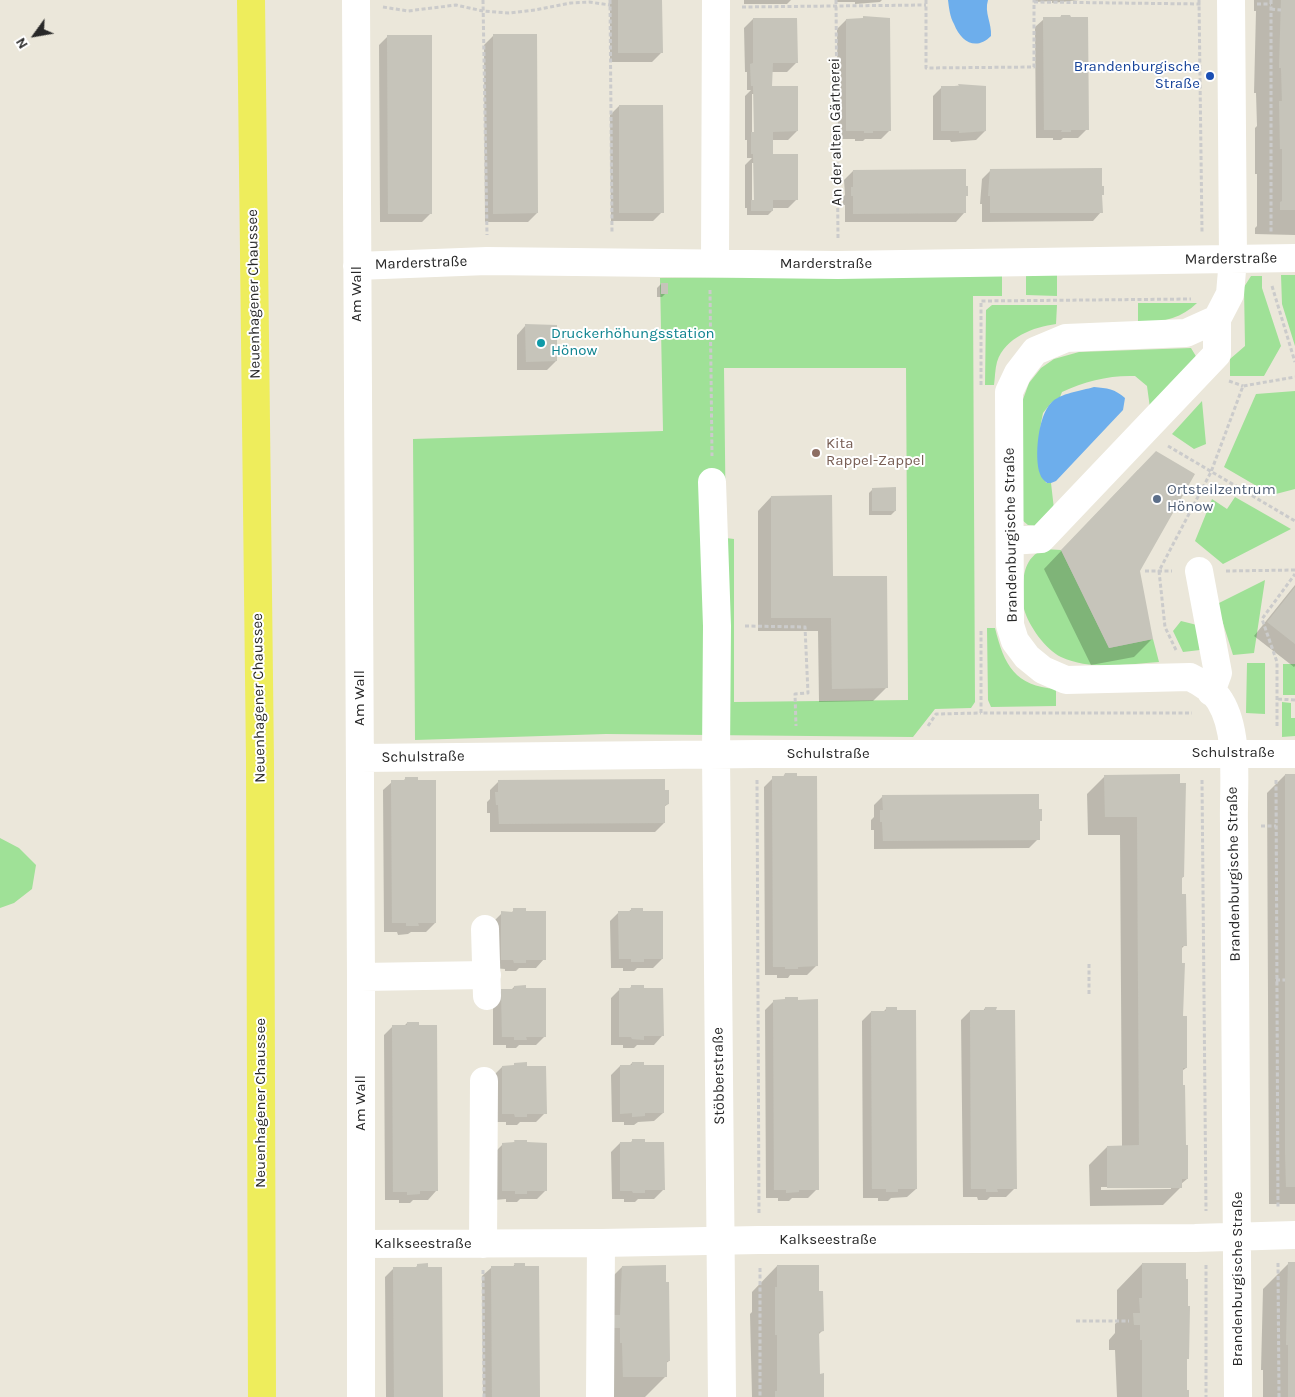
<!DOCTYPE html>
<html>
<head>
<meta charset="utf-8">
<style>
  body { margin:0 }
  #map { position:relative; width:1295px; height:1397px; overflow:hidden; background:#ebe7da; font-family:Karla,sans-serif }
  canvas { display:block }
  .north { position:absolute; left:10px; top:10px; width:50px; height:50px; -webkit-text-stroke:4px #fff; paint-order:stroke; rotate:238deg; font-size:14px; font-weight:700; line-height:20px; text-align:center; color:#282828 }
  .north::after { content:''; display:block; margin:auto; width:18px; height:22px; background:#282828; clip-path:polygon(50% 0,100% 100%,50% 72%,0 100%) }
</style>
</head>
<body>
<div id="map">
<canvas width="1295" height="1397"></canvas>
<div class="north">N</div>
</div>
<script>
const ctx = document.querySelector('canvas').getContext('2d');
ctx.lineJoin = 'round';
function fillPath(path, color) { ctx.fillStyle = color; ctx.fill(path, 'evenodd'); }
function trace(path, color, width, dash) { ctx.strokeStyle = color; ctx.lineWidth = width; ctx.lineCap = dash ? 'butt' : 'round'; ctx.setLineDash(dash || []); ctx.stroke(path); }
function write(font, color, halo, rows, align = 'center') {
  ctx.font = font + ' Karla,sans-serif'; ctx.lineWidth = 4; ctx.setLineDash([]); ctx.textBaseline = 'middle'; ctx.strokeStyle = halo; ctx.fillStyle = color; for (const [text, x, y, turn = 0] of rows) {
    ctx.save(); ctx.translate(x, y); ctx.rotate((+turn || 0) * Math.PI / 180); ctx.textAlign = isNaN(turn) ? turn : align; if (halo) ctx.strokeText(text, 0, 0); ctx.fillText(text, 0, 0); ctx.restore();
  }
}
fillPath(new Path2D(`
  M1002,274v22h-29l2,406 -4,6 -36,1 -22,28 -307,-3 -191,6 -2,-301 250,-8 -3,-153zM724,368h182l2,332 -174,2v-163l-8,-1z
  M1026,274h31v22l-31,-1z
  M1281,275h14v71l-13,-42z
  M1251,276h11v12l19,58 -17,30h-34v-17l15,-13 -1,-59z
  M1138,303h59c-16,16 -37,20 -59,19z
  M992,305h65l-1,19c-22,3 -51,13 -59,38 -2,7 -2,16 -3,23h-9l1,-75z
  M1191,348l6,10 -47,50 -3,-22 -12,-10c-25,-1 -50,5 -73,16l-2,5 -9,6 -8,10 -2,10 -3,26 8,34h5l3,26 -18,17 -8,-1 -6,-5v-118l7,-19 12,-15 13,-9 25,-7z
  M1295,391v98l-23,6 -48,-28 32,-73z
  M1202,401l4,43 -12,5 -22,-15z
  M1235,497l56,32 -68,35 -28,-23 17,-42 15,10z
  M1044,549l17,1 48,98 44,-9 6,23c-32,2 -68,9 -98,-5 -15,-7 -33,-32 -37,-48 -2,-4 -1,-10 -1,-15 0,-19 1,-36 21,-45z
  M1265,580l-11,73 -21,2 -16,-51z
  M1181,621l16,4 3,25 -17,2 -10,-21z
  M987,628h8c9,37 20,58 61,61v17l-65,1 -3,-7z
  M1247,663h18v51l-19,-1z
  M1283,664h12v31h-12z
  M1282,702l9,1v15h4v18l-13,1z
  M0,838l19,10 17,17 -4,24 -18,14 -14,5z`), '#9fe197');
fillPath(new Path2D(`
  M948,0h40c-4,13 4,23 3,36 -15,15 -30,6 -37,-12 -4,-7 -5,-16 -6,-24z
  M1094,387c13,1 21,2 31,11l-2,12 -67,71 -5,2h-4c-3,-3 -6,-5 -7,-9 -6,-16 -2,-58 11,-71 9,-10 30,-12 43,-16z`), '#6daeec');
fillPath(new Path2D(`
  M610,0h51v53l-9,9h-42z
  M744,0h47l-4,4h-43z
  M837,0h45l-2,2 -25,2v-2h-18z
  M1035,0h44l-27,3v-2l-17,1z
  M1254,0h41v235l-40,-1v-6l2,-2v-52h-2v-46l2,-2 -1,-33h-2l2,-82h-2z
  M1061,16l26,113 -9,9h-15l-2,2h-8v-2h-17l-1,-111 9,-8h15z
  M753,19l43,44 -9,9h-16v15l26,44 -9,9h-16v14l25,45 -9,9h-16v3l-4,4h-21v-7h-2v-43l7,-7h-5v-18h-2v-44l6,-6h-4v-18h-2l-1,-44zM752,94h3v44h-3zM752,163h3v43h-3z
  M846,20l44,110 -9,9h-16l-2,2h-8v-2h-17l-1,-110z
  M388,36l43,177 -9,9h-42l-1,-177z
  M493,36l44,177 -9,9h-43l-1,-177z
  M967,85l18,46 -9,9 -25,2 -1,-2h-17v-44l9,-9z
  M619,106l43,106 -9,9h-42l-1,-106z
  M991,170l110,17 2,7 -2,2v16l-8,9 -111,1v-18h-2l2,-25z
  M853,171l111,26v16l-8,9h-111v-17h-2v-8l2,-2 -1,-15z
  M661,284l5,9 -4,4h-5v-9z
  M525,326l31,35 -9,9h-30v-35z
  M1138,470v100l14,69 -18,18 -43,8 -47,-96z
  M873,489l22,22 -4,4h-22v-22z
  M771,497l61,80 54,111 -13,13 -54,1 -1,-71h-60v-120z
  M1295,585v81l-1,1 -40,-31z
  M785,774l31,192 -9,9h-17l-2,3h-11v-3h-12l-1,-188 9,-9h9z
  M1285,775h10v429h-26l-2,-411z
  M1105,776h74l4,101 -2,2 4,66 -4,4 1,69 4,50 -4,3 5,108 -6,5v3l-18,18 -73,1 -1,-41 18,-18h15l-2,-312h-32l-1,-41zM1101,1187h70v2l-70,1z
  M406,778l29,145 -9,9h-15l-3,2 -10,1 -1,-3h-13l-1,-142 9,-8 11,-1z
  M499,781l165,11 4,12 -4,3v16l-9,9h-165v-19h-3v-11l3,-3v-9z
  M883,796l155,14 3,10 -3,3v16l-9,9 -155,1v-19h-3v-10l3,-3v-12z
  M632,909l30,50 -9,9h-16l-3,3h-11v-3h-12l-1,-47 9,-9h9z
  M514,910l30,49 -8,9h-17l-3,3h-11v-2l-12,-1v-46l9,-9h9z
  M632,986l30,50 -8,9h-17l-3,3h-11v-3h-12v-47l9,-9h9z
  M514,987l31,49 -9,9h-17l-3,3h-10v-3h-13v-46l9,-9h9z
  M774,1001l43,188 -9,9h-16l-3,3h-11v-3h-12l-1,-188z
  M985,1008l30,180 -9,9h-16l-3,3h-9l-1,-3h-14l-2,-177 9,-9h13z
  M886,1009l30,180 -9,8 -16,1 -3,3h-10v-3h-15l-1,-177 9,-9h12z
  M407,1023l29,168 -8,9h-15l-3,3h-11v-3h-14l-1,-165 9,-9h11z
  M632,1063l31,50 -9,8 -16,1 -4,3h-10v-3h-12l-1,-47 9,-9h9z
  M515,1064l30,49 -9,9h-16l-3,3h-11v-3h-12l-1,-46 9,-9h10z
  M633,1140l30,50 -9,9h-16l-3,3h-11v-3h-12l-1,-47 9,-9h10z
  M515,1141l31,49 -9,9h-17l-3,3h-11v-3l-12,1v-47l9,-9h9z
  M1295,1263v134h-32v-27h-2l2,-81 25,-25z
  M515,1264l24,133h-56l-1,-121 9,-8h21z
  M1142,1264l43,96 1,31 1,6h-70l-2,-47h-6v-10l6,-7v-9l2,-2v-32z
  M418,1265l23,132h-55l-1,-120 9,-9h21z
  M777,1266l41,26 4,39 -4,4v40l5,22h-71l-2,-83 2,-2v-20z
  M622,1267l47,94 -4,3v13l-20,20h-47l-1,-105z`), '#0003');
fillPath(new Path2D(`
  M618,0h44l1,53h-45z
  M1281,0h14v210h-15v-8l2,-1v-52h-2l-1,-48h3l-1,-33h-2z
  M1061,15h9l1,2h17l1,113h-18v2h-10l1,-2h-18l-1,-113h18z
  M863,16l27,2 1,113h-18v2h-9v-2h-18v-112l17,-1z
  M753,18h44l1,45h-25l-1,23h26v45l-25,1v22h25v46h-25v11h-22v-11h3l-1,-46h-2v-22h3l-1,-46h-2l-1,-22 3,-1z
  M493,34h44l1,179 -45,1z
  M387,35h45v179h-44z
  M958,84l28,2v45l-27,2v-2h-18v-45h18z
  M619,105h44l1,108h-45z
  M1102,168v18h2v9h-2l1,18h-113v-17h-2l2,-27z
  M966,169v17h2v10h-2v17l-113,1v-18h-2v-9h2v-17z
  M661,283h7v11h-7z
  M525,324l32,1v36l-31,1z
  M1156,451l39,23 -55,97 13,68 -44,9 -48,-98z
  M896,487v24h-24v-23z
  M832,495l1,81h54l1,112 -56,1 -1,-71h-60v-122z
  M1295,587v57l-28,-22z
  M785,773h12v3h20l1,190 -20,1v2h-13v-2h-12l-1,-191h12z
  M1180,774v9h6l-2,94h-2v17h4l1,52h-5v17h3l-2,53h4v52h-4v17h2l1,60h2v34h-6v9h-75v-42l32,-1 -2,-328h-32l-1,-42z
  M1285,774h10v413h-9l-1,-35z
  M405,777h13v3h18v143h-18l1,3h-13v-3h-14l-1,-143h14z
  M665,779v11h4v14l-4,1v18l-166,1 -1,-19h-2l-1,-13h3v-12z
  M1039,794v15h3v12h-2v19l-157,1 -1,-19h-2v-12h3l-1,-15z
  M513,908h13v3h20v49h-20v3h-12l-1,-3h-12v-49l12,1z
  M631,908h12v3h20v48h-19v3h-13v-3h-12l-1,-48h13z
  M526,985v3h20v49h-20l1,3h-13v-3h-12l-1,-48h13v-3z
  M631,985h13v3h19l1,48h-20v4l-12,-1 -1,-2h-12v-49h12z
  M785,997h13v3l20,-1 1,191h-20v2l-13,1v-3h-12l-1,-190 12,-1z
  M886,1007h11v3h19l1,179h-19v3h-12v-3h-14l-1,-178h15z
  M985,1007h12l-1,3h19l2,179h-20l1,3h-12v-3h-15l-1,-179h15z
  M407,1022h12v3h18l1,166h-18v3l-13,1v-3h-14l-1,-167h15z
  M527,1062v4h19l1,48h-20v3h-12l-1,-3h-12v-48l12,-1v-2z
  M632,1062h12v3h20v48h-19v3l-13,1v-4l-12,1v-49h12z
  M632,1139h13v3h19l1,48h-20v3h-12l-1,-2h-12v-49h12z
  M514,1140h13v2l20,1v48h-20v3h-12v-3h-13v-48l13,-1z
  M1288,1262h7v135h-7v-52h-2z
  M428,1263v4h14l1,130h-49l-1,-130h24v-3z
  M514,1263h11v3h14l1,131h-48l-1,-131h24z
  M1142,1263h44v16h2v27h2l-1,53h-2v31h2v7h-47v-57h-2v-15h-6l-1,-12h7l-1,-15h3z
  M666,1265v17h3l1,79h-3v16h-44l-1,-34h-2v-15h-6v-13h6l2,-49z
  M777,1265h42v26h4l1,40 -5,1 1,42 4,-1v24h-49v-6h2v-56h-2v-48h2z`), '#c6c4ba');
trace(new Path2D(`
  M483,0l4,235
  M610,0l2,234
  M836,0l2,239
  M926,0v68l108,-1v-67
  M1199,0l3,232
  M1271,0v232
  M1034,2l167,2
  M1257,4h14
  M383,7l25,4 48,-6 27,6 26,2 26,-3 36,-7 18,-1 21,3
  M742,7l184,-2
  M1271,9l10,1
  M1272,286l23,76
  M710,290l2,166
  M1229,381l14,5
  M981,385v-84l210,-2
  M1168,446l127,75
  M1145,571h27
  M1226,571l69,-1
  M745,626l60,1 3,66 -13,1 1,32
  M981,631v82h211
  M1176,650l-11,-23 -6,-56 52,-99 32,-86 52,-9
  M1278,699l17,1
  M928,726l8,-12 45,-1
  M1277,726v-64l-15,-43 33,-45
  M757,780l2,434
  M1202,780l4,431
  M1276,780l2,429
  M1261,826h15
  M1089,964v32
  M1276,980h9
  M1278,1263l1,134
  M1206,1265v132
  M760,1268v129
  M483,1270l1,127
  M1076,1321h53`), '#cbcbcb', 3, [4, 2.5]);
trace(new Path2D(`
  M356,0l5,977v420
  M1231,0l2,259 -3,35 -13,25 -31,14 -120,5 -31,13 -17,22 -9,19 1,233 5,16 12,16 16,13 23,10 124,-3c10,5 24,13 30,24 20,32 13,86 14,123l4,573
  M715,262l1,-262
  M357,266l130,-5 351,4 457,-7
  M712,482l5,144 -1,129 6,642
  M1010,541l31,-2 176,-185v-35
  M1199,571l19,102 -7,19
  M360,758l397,-4h538
  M485,929l2,67
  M361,977l126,-2
  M361,1244l240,-1 158,-3 436,-2 100,-3
  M483,1244l1,-163
  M600,1397l1,-154`), '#fff', 28);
trace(new Path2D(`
  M251,0l9,761 2,636`), '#eeed5c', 28);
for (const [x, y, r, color] of [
  [1210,76,5,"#1a4fb4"],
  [541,343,5,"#0f9aa8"],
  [816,453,5,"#8d6e63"],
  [1157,499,5,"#5c6f8a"]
]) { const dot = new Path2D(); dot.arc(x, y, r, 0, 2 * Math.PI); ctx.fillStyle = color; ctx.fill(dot); trace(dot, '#fff', 2); }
write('15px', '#164399', '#fff', [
  ["Brandenburgische",1200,67],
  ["Straße",1200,84]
], 'right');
write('15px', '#282828', '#fff', [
  ["An der alten Gärtnerei",836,132,-91],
  ["Marderstraße",1231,259,-1],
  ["Marderstraße",421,263,-2],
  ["Marderstraße",826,264],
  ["Neuenhagener Chaussee",254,294,-91],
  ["Am Wall",357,294,-90],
  ["Brandenburgische Straße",1011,535,-91],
  ["Neuenhagener Chaussee",259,698,-91],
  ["Am Wall",360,698,-90],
  ["Schulstraße",1233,753],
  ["Schulstraße",828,754],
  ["Schulstraße",423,757,-1],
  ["Brandenburgische Straße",1234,874,-91],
  ["Stöbberstraße",719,1076,-91],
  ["Neuenhagener Chaussee",261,1103,-90],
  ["Am Wall",361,1103,-90],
  ["Kalkseestraße",828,1240],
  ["Kalkseestraße",423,1244],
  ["Brandenburgische Straße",1238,1279,-90]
]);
write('15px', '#0d838f', '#fff', [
  ["Druckerhöhungsstation",551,334],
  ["Hönow",551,351]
], 'left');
write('15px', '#785e54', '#fff', [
  ["Kita",826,444],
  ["Rappel-Zappel",826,461]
], 'left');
write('15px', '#4e5e75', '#fff', [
  ["Ortsteilzentrum",1167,490],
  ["Hönow",1167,507]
], 'left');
</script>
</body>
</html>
